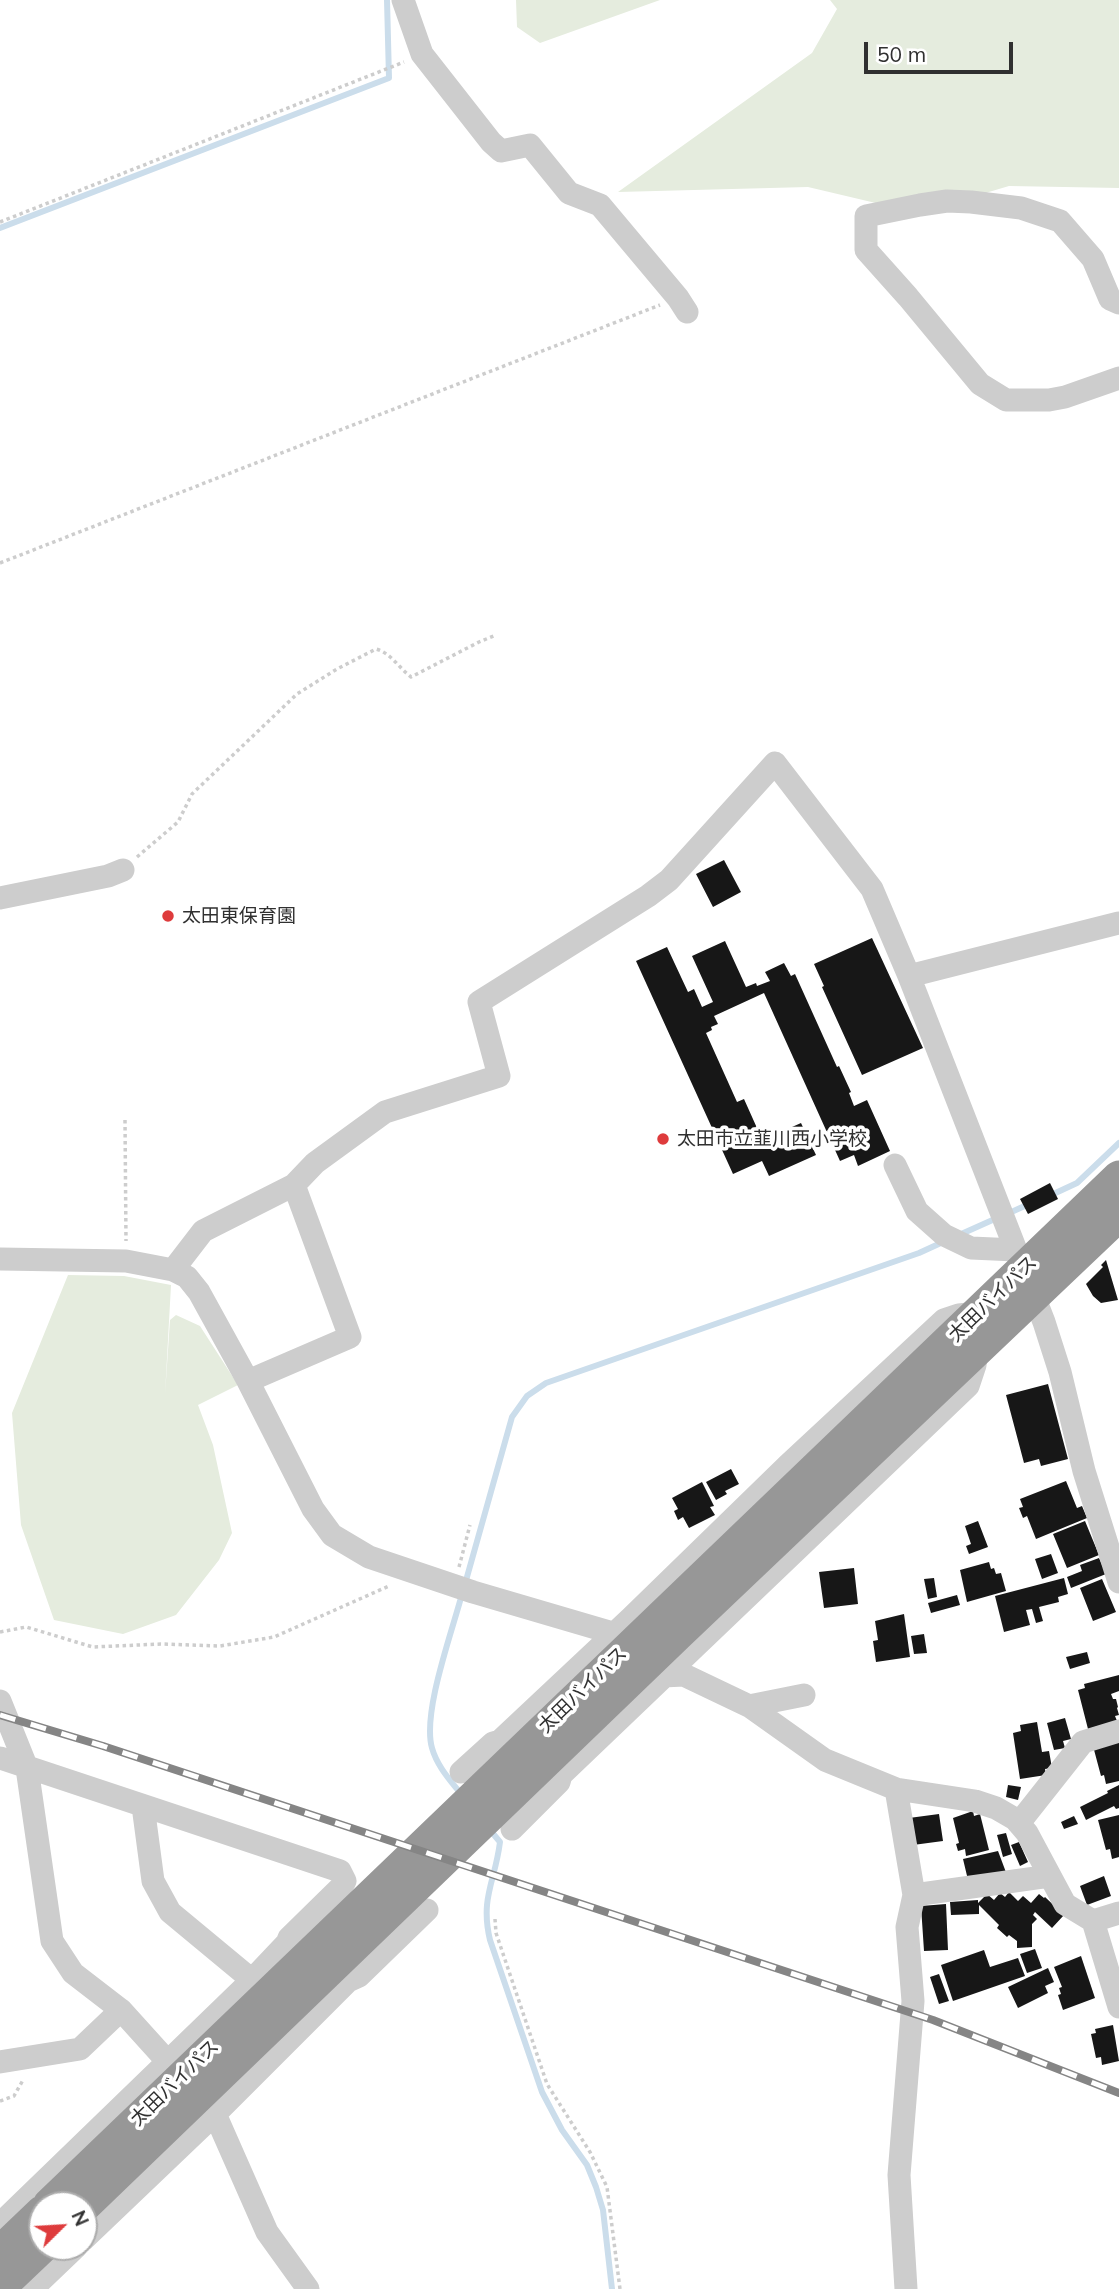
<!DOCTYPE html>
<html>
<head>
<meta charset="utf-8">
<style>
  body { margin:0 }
  #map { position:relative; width:1119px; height:2289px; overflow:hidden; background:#fff; font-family:Mulish,sans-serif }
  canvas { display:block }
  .north { position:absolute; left:28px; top:2191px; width:70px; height:70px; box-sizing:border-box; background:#fff; border:2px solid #acacac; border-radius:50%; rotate:66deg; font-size:19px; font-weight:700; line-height:28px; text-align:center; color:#303030 }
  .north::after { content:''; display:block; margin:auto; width:24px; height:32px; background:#de3b3c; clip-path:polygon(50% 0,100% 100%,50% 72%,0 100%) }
  .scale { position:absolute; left:864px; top:42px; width:149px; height:32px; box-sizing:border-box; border:4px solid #303030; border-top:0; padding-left:9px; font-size:21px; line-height:24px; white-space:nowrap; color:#303030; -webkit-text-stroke:5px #fff; paint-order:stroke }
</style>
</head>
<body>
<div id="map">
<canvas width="1119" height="2289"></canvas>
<div class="north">N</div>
<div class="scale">50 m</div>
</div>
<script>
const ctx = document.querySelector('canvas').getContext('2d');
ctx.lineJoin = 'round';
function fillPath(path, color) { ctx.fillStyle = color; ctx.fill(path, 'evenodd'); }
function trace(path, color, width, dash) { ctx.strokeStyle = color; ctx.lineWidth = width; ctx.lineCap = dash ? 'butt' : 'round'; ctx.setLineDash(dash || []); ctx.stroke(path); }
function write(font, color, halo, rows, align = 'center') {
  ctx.font = font + ' Mulish,"Noto Sans JP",sans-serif'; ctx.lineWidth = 7; ctx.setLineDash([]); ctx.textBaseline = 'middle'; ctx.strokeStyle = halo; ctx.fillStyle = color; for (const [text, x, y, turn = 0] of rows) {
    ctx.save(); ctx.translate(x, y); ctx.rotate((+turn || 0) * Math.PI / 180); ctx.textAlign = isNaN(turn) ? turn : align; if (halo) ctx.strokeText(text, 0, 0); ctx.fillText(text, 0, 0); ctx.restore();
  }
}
fillPath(new Path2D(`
  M516,0h144l-120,43 -23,-16z
  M830,0h289v188l-110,-2 -91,27 -110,-26 -190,5 194,-139 25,-44z
  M68,1275l56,1 47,9 -6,110 5,-75 6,-5 24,11 38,59 -40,20 15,40 19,88 -13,27 -43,55 -53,19 -69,-14 -33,-95 -9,-112z`), '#e5ecde');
trace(new Path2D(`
  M0,228l389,-150 -2,-78
  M1049,1196l28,-13 42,-40
  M1007,1214l22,-10
  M959,1235l38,-17
  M465,1584l47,-167 15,-21 19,-13 373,-130 24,-11
  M461,1794c-11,-14 -24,-28 -29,-46 -10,-35 20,-116 30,-154
  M490,1830l10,12c-5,40 -20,56 -10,98l52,152 20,38 25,35 9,22 7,23 9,79`), '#cbddeb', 6);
fillPath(new Path2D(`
  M724,860l17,32 -28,15 -17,-33z
  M872,938l51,110 -61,27 -40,-88 2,-1 -10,-22z
  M725,941l21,46 10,-4 1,3 13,-5 -5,-9 19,-9 7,13 4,-2 42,93 2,-1 12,26 -2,1 5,13 13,-6 23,51 -32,15 -4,-11 -14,6 -76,-168 -50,23 4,8 -7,3 1,3 -6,3 31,69 7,-3 17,38 -6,3 1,3 45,-20 15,32 -47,21 -7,-15 -29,13 -97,-213 31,-14 21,45 6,-3 8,18 11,-5 -21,-46z
  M1050,1183l8,16 -30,15 -8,-15z
  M1106,1260l12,40 -17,3 -8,-7 -7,-12 17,-17 -2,-2z
  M1048,1384l20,75 -27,7 -2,-7 -15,4 -18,-68z
  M731,1469l8,15 -14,7 2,3 -11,6 -10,-18z
  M1066,1481l11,27 5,-2 5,12 -51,21 -9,-23 -4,2 -4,-10 4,-1 -3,-8z
  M702,1482l12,24 -4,1 5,8 -26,13 -6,-11 -5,3 -4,-9 4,-2 -6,-11z
  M978,1521l10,26 -19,7 -3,-8 5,-2 -6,-18z
  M1085,1521l14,34 -32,13 -14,-34z
  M1051,1554l7,19 -16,6 -7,-20z
  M1099,1558l7,16 -35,14 -4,-11 15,-6 -2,-6z
  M989,1562l2,7 3,-1 2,6 5,-1 5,18 -39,11 -7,-32z
  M854,1568l4,36 -34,4 -5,-36z
  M934,1578l3,19 -9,2 -4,-20z
  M1064,1578l4,16 -10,3 1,5 -20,5 4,14 -7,2 -4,-14 -6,1 4,15 -26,7 -9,-36z
  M1102,1579l14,33 -23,9 -13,-33z
  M957,1595l3,10 -29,8 -3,-10z
  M904,1614l6,43 -34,5 -3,-21 5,-1 -3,-19z
  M924,1634l3,19 -13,1 -3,-18z
  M1087,1652l3,11 -20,6 -4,-12z
  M1119,1675v16l-8,3 2,5h3l2,8 -1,1 2,7 -4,1 2,5 -29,8 -10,-39 7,-2 -1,-4z
  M1065,1718l6,21 -8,2 2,7 -11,2 -7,-27z
  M1037,1722l5,30 7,-1 3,17 -7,1 1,6 -26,4 -7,-46 8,-2 -1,-6z
  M1119,1739v42l-13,3 -2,-9 -3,1 -8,-30z
  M1008,1785l13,2 -3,13 -12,-3z
  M1119,1785v23l-3,1 -2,-3 -28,14 -6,-13 28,-14 -1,-2z
  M973,1811l1,5 6,-2 9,36 -23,6 -1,-7 -7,2 -2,-7 3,-1 -6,-25z
  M939,1814l4,27 -30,4 -4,-27z
  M1119,1815v42l-7,2 -2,-10 -4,1 -8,-30z
  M1074,1816l4,8 -14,5 -3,-7z
  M1006,1833l6,21 -9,3 -6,-22z
  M1019,1842l9,20 -8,4 -9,-21z
  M998,1851l9,24 -39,5 -5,-21z
  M1104,1876l7,20 -24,9 -7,-19z
  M1009,1892l9,9 5,-5 8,7 8,-9 5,4 1,-1 19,18 -12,13 -17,-16 -2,3 4,4 -5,5v23l-15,1v-7l-8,-6 -2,2 -10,-9 2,-3 -20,-20v9l-28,1 -1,-13 28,-2v3l9,-9 7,6 6,-7 5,4z
  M946,1904l2,46 -24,1 -3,-45z
  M1035,1949l7,19 -15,5 -7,-19z
  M984,1950l6,17 28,-9 7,18 -72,25 -12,-36z
  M1081,1956l14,42 -32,12 -5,-15 3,-1 -2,-6 3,-1 -8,-20z
  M1048,1968l6,14 -9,4 3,7 -30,15 -10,-21z
  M939,1974l10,27 -10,3 -9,-27z
  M1113,2025l6,36 -17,4 -1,-8 -5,1 -5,-24 5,-1 -1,-4z`), '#171717');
trace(new Path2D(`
  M0,222l404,-160
  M0,563l660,-258
  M137,857l41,-35 14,-28 105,-100 40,-25 39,-20c15,4 23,19 35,28l68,-35 17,-7
  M125,1120l1,121
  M459,1567l11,-42
  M0,1632l26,-5 67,20 68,-3 59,2 54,-9 115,-51
  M495,1919l1,14 51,151 43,68 17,35 13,102
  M0,2101l14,-5 9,-16`), '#cdcdcd', 3.5, [3.5, 3.5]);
trace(new Path2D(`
  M403,0l19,54 69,88 10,9 29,-6 39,48 31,12 78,93 9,14
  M1119,303l-9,-4 -17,-40 -33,-38 -39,-13 -50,-6 -24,-1 -27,4 -54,11v34l42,47 72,87 26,16h43l16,-3 54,-19
  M0,898l108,-22 15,-6
  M909,976l210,-53
  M895,1165l22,46 27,24 27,13 45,2
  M0,1259l126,2 47,9 14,7 12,15 49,89 65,128 19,26 37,22 104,35 150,44 40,40 21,-1
  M173,1270l30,-39 91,-46 21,-22 70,-51 114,-36 -20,-74 169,-106 21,-16 106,-117 97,126 37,87 135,346 16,50 24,99 35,111
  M248,1381l102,-44 -56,-152
  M673,1664l11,11 65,31 76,54 71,29 79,12 21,7 19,11 12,14 38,71 28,17 26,86
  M0,1701l27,67 25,173 21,32 48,37 94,104 52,118 41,57
  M749,1706l55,-11
  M0,1758l340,113 5,10 -4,6 -52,51 -2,5 -35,37 -252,244
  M461,1772l32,-29 7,-2 131,-123 156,-152 157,-146 15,-5 18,-2
  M896,1789l18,106 -7,32 6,74 -14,174 7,114
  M143,1806l10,75 17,31 82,68
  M1019,1823l64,-81 36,-11
  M512,1829l47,-47 2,-7 407,-389 7,-21 2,-15
  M914,1895l136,-19
  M1093,1921l26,-8
  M0,2062l80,-13 41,-39
  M84,2239l131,-125 133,-133 11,-5 68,-66
  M32,2289l44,-42`), '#cdcdcd', 23);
trace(new Path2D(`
  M49,2205l1070,-1028
  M84,2206l594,-572 441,-419
  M0,2252l42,-40
  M0,2287l42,-40`), '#979797', 33);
const rail = new Path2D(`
  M0,1715l103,31 830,274 186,73`);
trace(rail, '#858585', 8);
trace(rail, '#fff', 5, [16]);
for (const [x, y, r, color] of [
  [168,916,7,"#de3b3c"],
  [663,1139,7,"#de3b3c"]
]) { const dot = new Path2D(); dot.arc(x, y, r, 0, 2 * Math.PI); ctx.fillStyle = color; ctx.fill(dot); trace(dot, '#fff', 2.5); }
write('19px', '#303030', '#fff', [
  ["太田東保育園",182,916],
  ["太田市立韮川西小学校",677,1139]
], 'left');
write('19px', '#303030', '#fff', [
  ["太田バイパス",993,1299,-44],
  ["太田バイパス",583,1690,-44],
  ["太田バイパス",175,2083,-44]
]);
</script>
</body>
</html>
